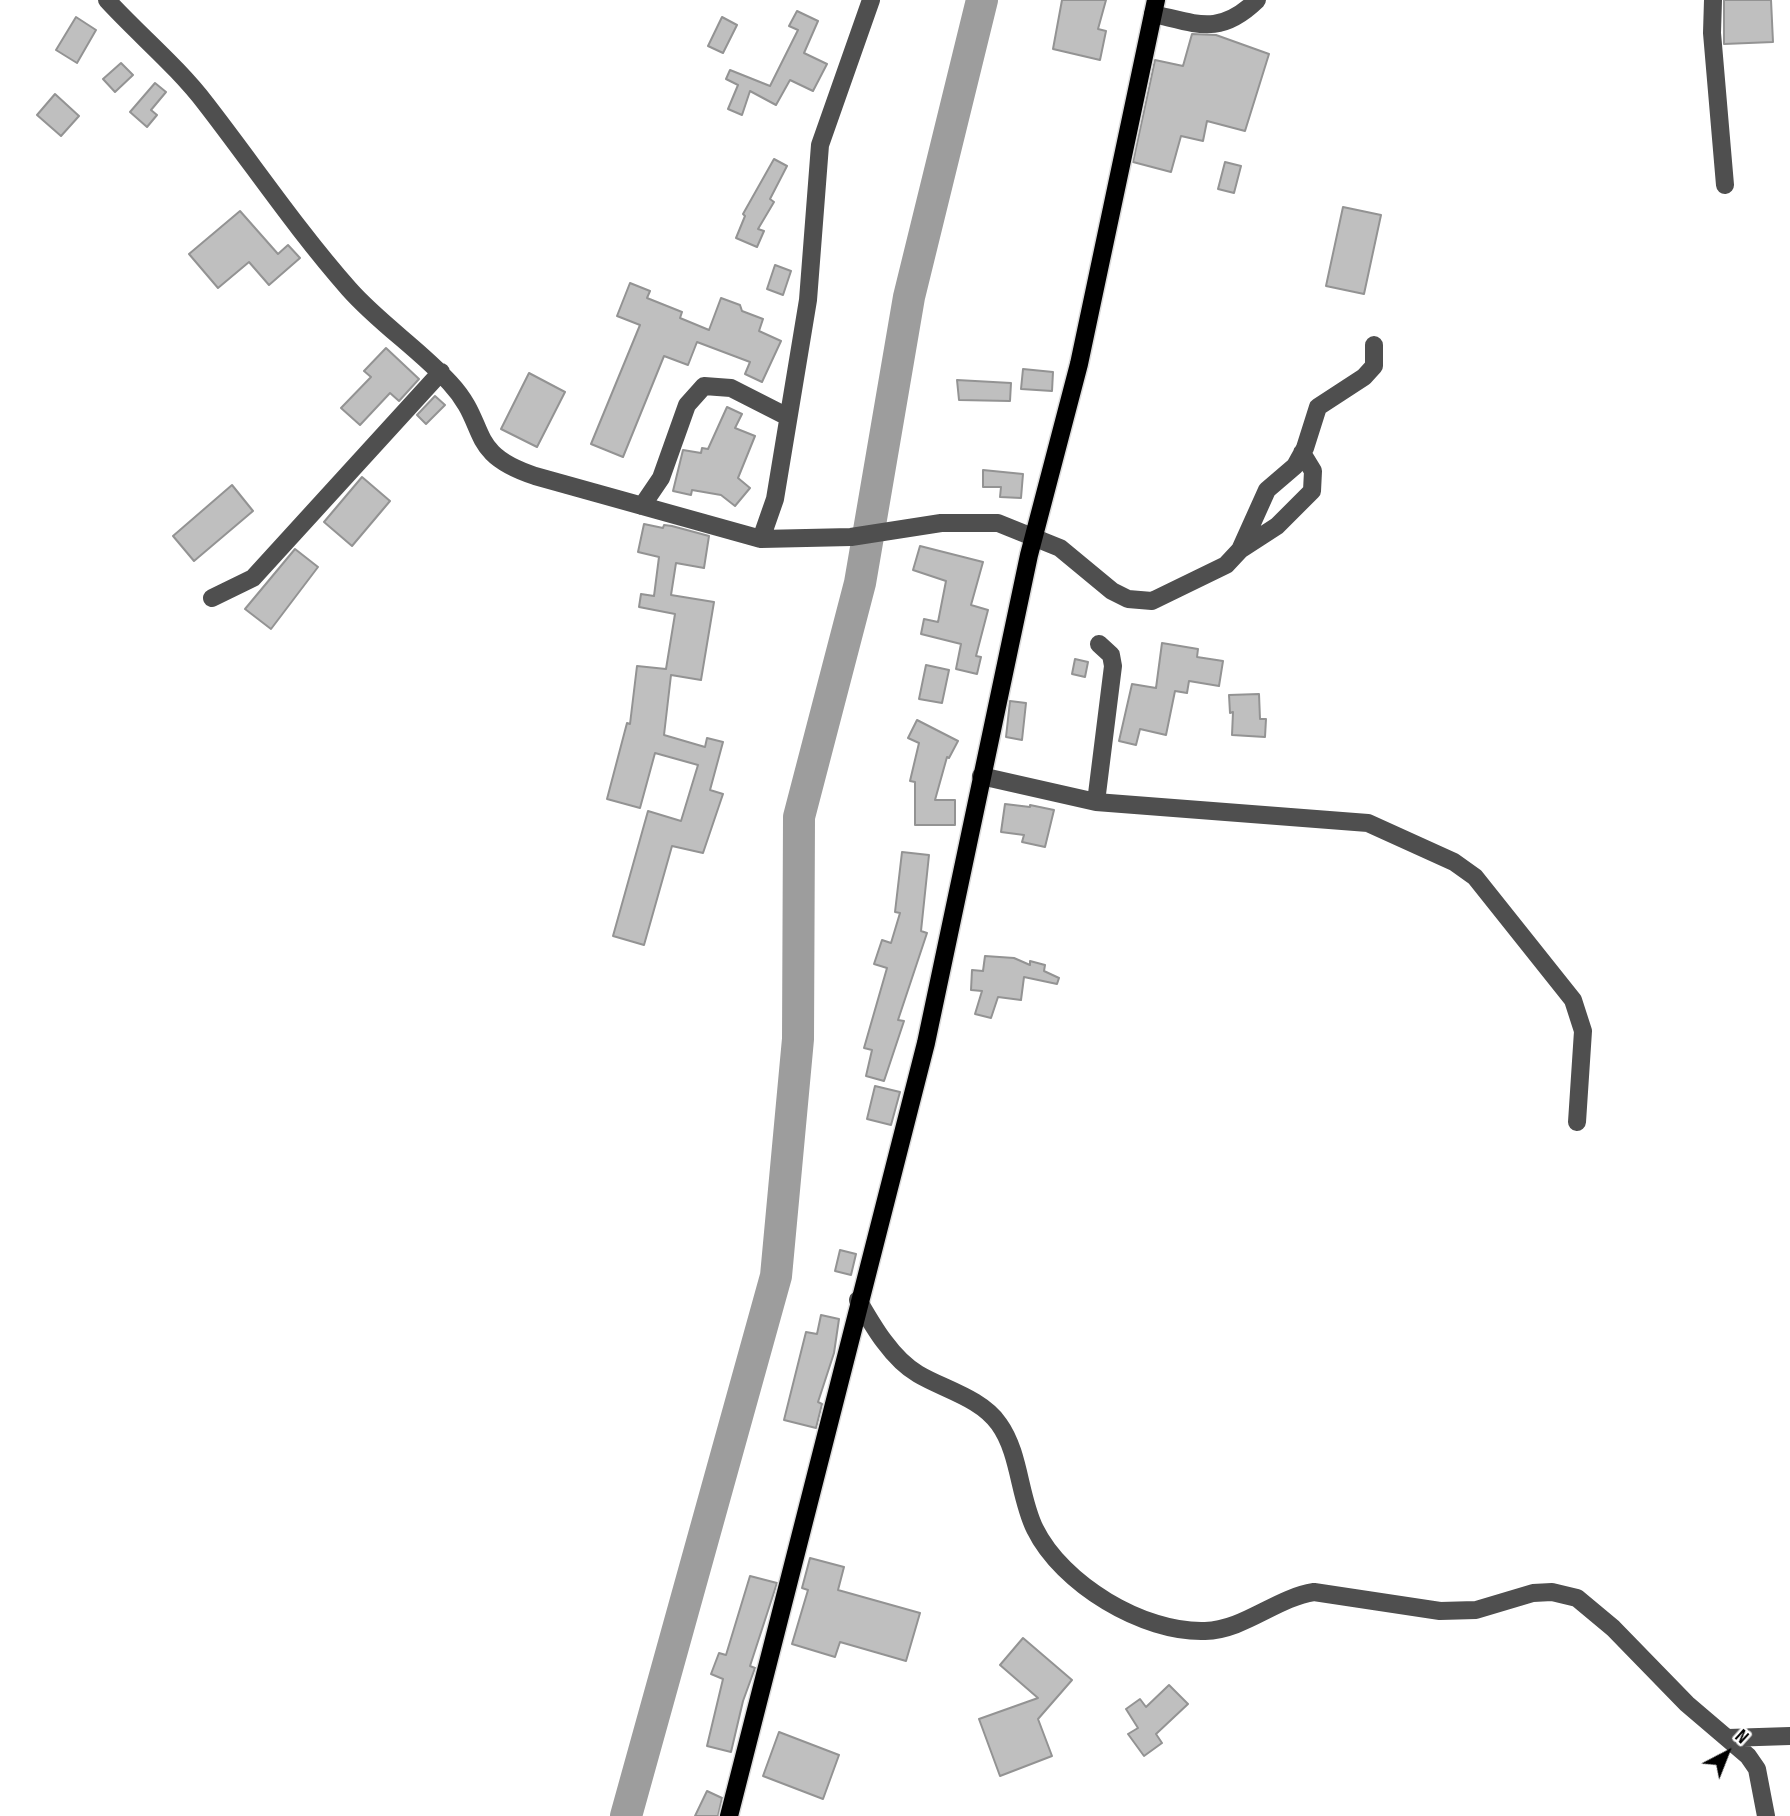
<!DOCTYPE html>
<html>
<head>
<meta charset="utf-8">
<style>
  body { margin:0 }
  #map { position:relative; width:1790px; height:1816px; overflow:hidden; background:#fff; font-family:"Sofia Sans Condensed",sans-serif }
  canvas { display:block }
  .north { position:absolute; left:1692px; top:1718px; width:70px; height:70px; -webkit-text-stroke:5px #fff; paint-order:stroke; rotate:42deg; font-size:19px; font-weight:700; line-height:28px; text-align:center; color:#000 }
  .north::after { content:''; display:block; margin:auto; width:24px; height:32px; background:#000; clip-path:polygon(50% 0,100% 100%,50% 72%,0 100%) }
</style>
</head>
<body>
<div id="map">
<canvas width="1790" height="1816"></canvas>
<div class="north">N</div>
</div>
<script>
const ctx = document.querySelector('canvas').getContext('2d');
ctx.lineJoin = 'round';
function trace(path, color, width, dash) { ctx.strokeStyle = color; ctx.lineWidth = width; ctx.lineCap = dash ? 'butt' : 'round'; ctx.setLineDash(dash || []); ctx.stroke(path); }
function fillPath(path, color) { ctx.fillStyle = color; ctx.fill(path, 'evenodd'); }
trace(new Path2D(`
  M626,1816l150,-540 22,-237 1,-222 61,-234 49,-286 73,-297`), '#9d9d9d', 32);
const building = new Path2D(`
  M1062,0h44l-8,29 8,2 -6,29 -47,-11z
  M1724,0h47l2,42 -49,2z
  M797,11l21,10 -14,32 23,11 -14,27 -23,-11 -14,25 -26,-14 -8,24 -14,-6 10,-24 -12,-6 4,-9 40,16 28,-56 -9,-4z
  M76,17l20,13 -19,33 -21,-13z
  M722,17l15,8 -14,28 -15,-7z
  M1192,34l24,1 53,19 -24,77 -38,-10 -4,20 -22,-5 -10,36 -38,-10 22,-102 28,6z
  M121,63l12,12 -18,17 -12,-13z
  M155,83l11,9 -15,18 6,5 -10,12 -17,-15z
  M55,94l24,22 -18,20 -24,-21z
  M774,159l13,7 -17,33 4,3 -16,27 6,2 -7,16 -21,-9 9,-22 -2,-2z
  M1225,162l16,4 -7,27 -16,-4z
  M1343,207l38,8 -17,79 -38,-8z
  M240,211l38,43 10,-9 12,13 -31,27 -20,-23 -31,26 -29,-34z
  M775,265l16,6 -8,24 -16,-6z
  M630,283l20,8 -3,7 35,14 -2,6 29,12 12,-32 19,7 2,6 21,8 -4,12 22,10 -19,41 -17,-8 5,-12 -53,-20 -9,23 -24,-9 -41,101 -32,-13 49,-119 -23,-9z
  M386,348l33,31 -20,22 -9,-8 -30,32 -19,-17 30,-31 -7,-6z
  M1023,369l30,3 -1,19 -31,-2z
  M529,373l36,19 -28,55 -36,-18z
  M957,380l54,3 -1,18 -51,-1z
  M435,396l10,9 -19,19 -9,-9z
  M727,407l15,7 -7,14 20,8 -17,42 12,10 -15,18 -14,-11 -29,-5 -1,5 -18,-4 10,-41 18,3 1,-5 6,1z
  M983,470l40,4 -2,24 -21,-1 1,-10h-18z
  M362,477l28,24 -38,45 -28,-24z
  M232,485l21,26 -59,50 -21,-25z
  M644,524l19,4 1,-3 8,1 37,10 -5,32 -28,-5 -5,32 43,7 -13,78 -30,-5 -7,60 41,12 2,-9 16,4 -13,48 13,4 -20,59 -31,-7 -28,99 -31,-9 35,-125 33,10 17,-56 -43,-12 -15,55 -33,-9 20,-76 3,1 7,-58 29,3 9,-55 -36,-7 2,-13 13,2 5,-39 -21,-5z
  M920,546l63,16 -12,43 17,5 -12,46 5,1 -4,17 -21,-5 5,-25 -40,-10 3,-15 14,3 8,-41 -33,-11z
  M295,549l23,18 -47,62 -26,-20z
  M1162,643l36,6 -1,8 26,4 -4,25 -30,-5 -2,12 -12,-2 -9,44 -26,-6 -4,16 -17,-4 13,-57 24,4z
  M1075,659l13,3 -3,15 -13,-3z
  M926,665l23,5 -7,33 -23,-4z
  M1259,694l1,25h6l-1,18 -33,-2 1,-23 -3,1 -1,-18z
  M1010,701l16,2 -4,37 -16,-3z
  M917,720l41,21 -9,17 -2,-1 -12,43h20v25h-40v-43l-5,-1 9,-38 -11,-5z
  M1005,804l25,3v-2l24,5 -9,37 -23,-5 2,-7 -23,-3z
  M902,852l27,3 -8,76 6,2 -29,87 6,1 -20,60 -18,-5 6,-26 -8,-2 23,-80 -13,-4 8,-24 9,3 9,-30 -5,-1z
  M985,956l29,2 16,7v-4l15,4 -1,6 15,7 -2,6 -33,-7 -3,23 -23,-3 -7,21 -16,-4 7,-23 -11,-1 1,-20 11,1z
  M875,1086l25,6 -9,33 -24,-6z
  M840,1250l16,4 -5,21 -16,-4z
  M821,1315l18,4 -5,34 -16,49 4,2 -6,24 -32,-8 22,-88 11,2z
  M810,1558l34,9 -6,23 82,23 -14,48 -66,-19 -5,15 -43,-13 16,-54 -6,-2z
  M750,1576l27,7 -27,83 5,2 -12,33 -12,51 -24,-6 16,-67 -12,-5 8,-21 7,2z
  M1023,1638l49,42 -34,39 14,37 -52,20 -21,-57 59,-21 -38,-33z
  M1169,1685l19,19 -32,30 6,9 -18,13 -16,-22 10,-6 -12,-19 14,-10 6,8z
  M779,1732l60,23 -16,44 -60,-23z
  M707,1791l15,7 -4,18h-23z`);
fillPath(building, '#bfbfbf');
trace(building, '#939393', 2);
const major = new Path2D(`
  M729,1816l197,-773 103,-488 50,-191 77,-364`);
trace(major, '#dbdbdb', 21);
trace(new Path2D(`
  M107,0c32,35 70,66 99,104 48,62 91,126 143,185 31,35 70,60 101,94 40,43 15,70 85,93l226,63 14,-40 33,-199 12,-155 51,-145
  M1713,0l-1,33 13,152
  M1153,14c45,10 67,22 104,-14
  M642,506l19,-28 26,-73 17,-19 27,2 57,29
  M761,539l90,-2 90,-14h57l62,25 52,43 16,8 24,2 74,-36 14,-15 27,-60 28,-24 10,-18 13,-41 46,-30 10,-11v-21
  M1240,550l37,-24 35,-35 1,-20 -11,-18
  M212,598l41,-20 188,-206
  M981,776l115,26 272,21 86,39 21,15 98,123 10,31 -6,91
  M1096,802l17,-136 -2,-11 -12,-11
  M858,1300c15,26 34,59 60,74 25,15 63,24 81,50 21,29 20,73 36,105 27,55 108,104 170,102 39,-1 71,-33 109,-39l126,19 36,-1 57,-17 19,-1 25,6 36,30 74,76 61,52 9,13 9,47
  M1728,1738l62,-2`), '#4f4f4f', 18);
trace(major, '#000', 18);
</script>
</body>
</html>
